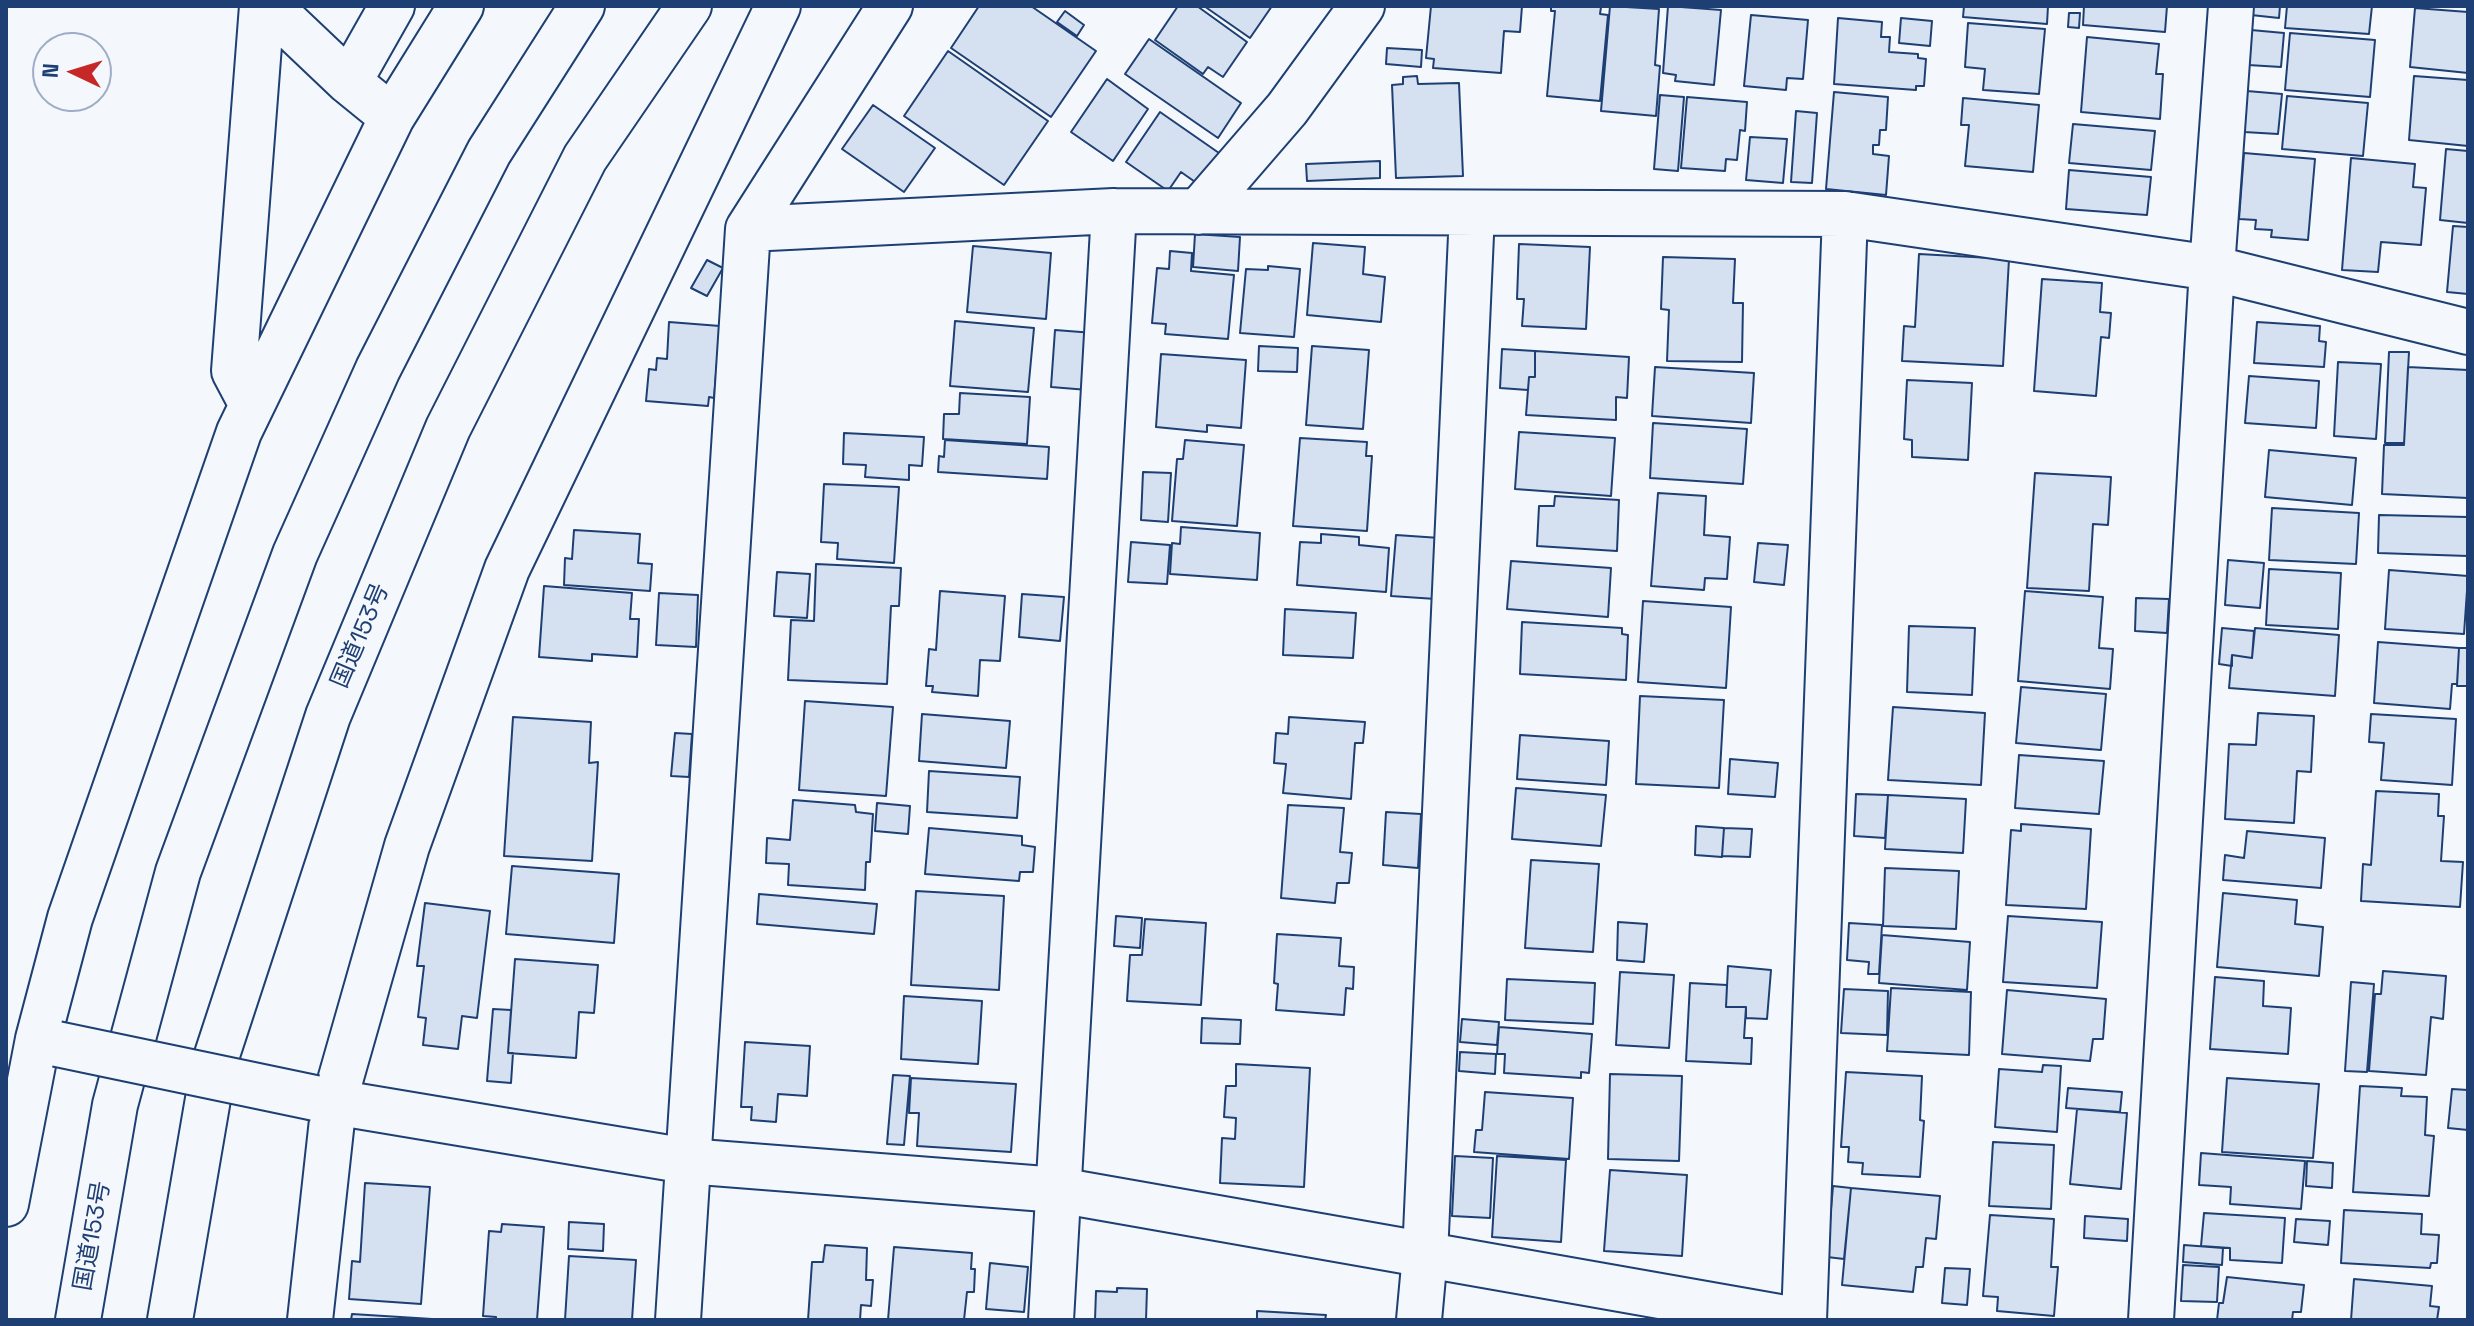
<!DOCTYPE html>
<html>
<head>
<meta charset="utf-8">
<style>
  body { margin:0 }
  #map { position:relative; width:2474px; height:1326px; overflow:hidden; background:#f4f7fb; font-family:"Space Grotesk",sans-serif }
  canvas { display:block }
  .frame { position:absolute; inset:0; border:8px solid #1d3f73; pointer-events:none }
  .north { position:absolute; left:32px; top:32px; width:80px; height:80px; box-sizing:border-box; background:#f4f7fb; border:2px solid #9eadc5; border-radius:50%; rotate:274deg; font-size:22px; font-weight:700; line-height:32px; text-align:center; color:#1d3f73 }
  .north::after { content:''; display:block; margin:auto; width:28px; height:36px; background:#c62828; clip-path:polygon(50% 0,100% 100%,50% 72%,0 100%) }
</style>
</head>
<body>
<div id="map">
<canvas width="2474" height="1326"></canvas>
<div class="frame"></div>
<div class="north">N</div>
</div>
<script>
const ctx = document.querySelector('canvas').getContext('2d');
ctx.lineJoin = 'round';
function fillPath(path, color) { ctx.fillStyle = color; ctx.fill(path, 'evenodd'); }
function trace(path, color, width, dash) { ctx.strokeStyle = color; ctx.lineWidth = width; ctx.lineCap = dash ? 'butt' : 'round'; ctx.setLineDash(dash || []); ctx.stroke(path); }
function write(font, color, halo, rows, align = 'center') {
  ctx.font = font + ' "Space Grotesk","Noto Sans JP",sans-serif'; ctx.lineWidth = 6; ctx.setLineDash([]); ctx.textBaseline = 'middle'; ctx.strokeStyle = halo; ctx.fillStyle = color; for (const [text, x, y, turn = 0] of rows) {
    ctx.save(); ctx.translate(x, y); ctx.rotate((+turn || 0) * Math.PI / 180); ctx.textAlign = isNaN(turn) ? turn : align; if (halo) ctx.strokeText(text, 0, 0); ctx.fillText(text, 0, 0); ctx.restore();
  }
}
const building = new Path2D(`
  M979,6h52l65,45 -45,66 -100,-69z
  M1178,6h19l50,36 -24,35 -15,-10 -5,7 -48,-34z
  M1204,6h68l-22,32z
  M1431,6h91l-2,26 -16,-1 -3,42 -68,-5 1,-9 -8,-1z
  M1551,6l50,1 -1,7 8,1 -8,86 -53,-5 8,-85h-4z
  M1610,6l49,3 -4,56 5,1 -4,50 -55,-5z
  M1668,6l53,4 -7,75 -39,-4 1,-6 -13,-2z
  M1964,6h84l-1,18 -84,-7z
  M2084,6h83l-2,26 -82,-7z
  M2252,6h28l-1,12 -28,-3z
  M2287,6h85l-3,28 -84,-6z
  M2415,8l53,4v61l-58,-6z
  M1065,11l19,14 -7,11 -20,-14z
  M2069,13h11l-1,15 -11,-1z
  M1751,15l57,5 -5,59 -16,-1 -1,12 -42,-4z
  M1838,18l44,4 -1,15h9l-1,15 29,2v4l8,1 -2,27h-8v4l-82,-6z
  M1901,18l31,3 -2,25 -31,-3z
  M1968,23l77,6 -6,65 -56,-4 2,-21 -20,-2z
  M2251,30l33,3 -3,34 -33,-2z
  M2290,33l85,7 -5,57 -85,-7z
  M2087,37l72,7 -3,30h7l-3,45 -79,-7z
  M1149,39l92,64 -23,35 -93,-64z
  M1387,48l35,2 -1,17 -35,-3z
  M948,51l100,70 -44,64 -100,-69z
  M1417,76l1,8 41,-1 4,93 -67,2 -4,-93 11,-1v-7z
  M2414,76l54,4v66l-59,-6z
  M1107,79l41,30 -35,52 -42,-29z
  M2247,91l35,3 -4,40 -34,-2z
  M1834,92l54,5 -2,33h-6l-1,15h-6v9l16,2 -3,39 -60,-6z
  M1660,95l24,2 -6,74 -24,-2z
  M2287,96l81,7 -5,53 -81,-7z
  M1687,97l60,5 -2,29 -5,-1 -3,30 -11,-1 -1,12 -44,-3z
  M1963,98l76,7 -6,67 -68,-6 4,-41h-8z
  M873,105l62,43 -31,44 -62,-43z
  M1796,111l21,2 -5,70 -21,-1z
  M1160,112l59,41 -21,31 -17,-12 -13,19 -42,-29z
  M2073,124l82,7 -4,39 -82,-7z
  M1750,137l37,2 -4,44 -37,-3z
  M2446,149l22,2v72l-28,-3z
  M2244,153l71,6 -7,81 -37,-3 1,-7 -17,-1 1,-9 -17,-1z
  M2351,158l64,6 -2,23 13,1 -5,57 -40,-3 -3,30 -36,-2z
  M1380,161v17l-73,3 -1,-17z
  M2069,170l82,7 -4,38 -81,-6z
  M2453,226l15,1v67l-21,-2z
  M1195,234l45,3 -2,34 -45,-4z
  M1313,243l52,4 -2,27 22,3 -4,45 -74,-7z
  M1519,244l71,3 -4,82 -64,-3 2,-27h-7z
  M973,246l78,7 -5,66 -79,-7z
  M1170,251l22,2 -1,18 43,4 -6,64 -63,-5 1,-10 -14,-1 5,-55 12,1z
  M1919,254l90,5 -6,107 -101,-5 2,-35 11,1z
  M1663,257l72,2 -2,44h10l-1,59 -75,-1 2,-51 -8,-1z
  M707,260l16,8 -16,28 -16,-8z
  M1268,266l32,3 -6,68 -54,-4 6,-64 22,1z
  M2042,279l60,4 -2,29 11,1 -2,25 -8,-1 -5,59 -62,-5z
  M955,321l79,7 -6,64 -78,-6z
  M669,322l51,4 -6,72 -5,-1 -1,9 -62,-5 3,-32 7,1 1,-12 10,1z
  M2257,322l63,4 -1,15 7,1 -2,25 -70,-4z
  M1055,330l39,3 -6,57 -37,-3z
  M1259,346l39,2 -1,24 -39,-1z
  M1312,346l57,4 -6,79 -57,-4z
  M1502,349l33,2v26h-6l-1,13 -28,-2z
  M1535,351l94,6 -2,41 -11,-1v23l-90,-5 3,-38h6z
  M2389,352h20l-5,91h-19z
  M1161,354l85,6 -5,68 -34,-3v7l-51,-5z
  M2338,362l43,2 -5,75 -42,-3z
  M1655,367l99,6 -3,50 -99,-7z
  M2408,367l60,3v128l-86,-4 2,-49h20z
  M2249,376l70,5 -3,47 -71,-5z
  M1907,380l65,3 -4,77 -56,-3v-17l-8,-1z
  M960,393l70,4 -3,47 -84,-5 1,-25h15z
  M1653,423l94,6 -4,55 -93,-6z
  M1519,432l96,6 -4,58 -96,-7z
  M844,433l80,4 -2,29 -13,-1v15l-44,-3 1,-12 -23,-1z
  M1300,438l67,4 -1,14h6l-5,75 -74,-5z
  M945,440l104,7 -2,32 -109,-7 1,-16 5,1z
  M1185,440l59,5 -7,81 -65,-5 5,-62h6z
  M2269,450l87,8 -4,47 -87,-8z
  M1143,472l28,1 -3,49 -27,-2z
  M2035,473l76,4 -3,48 -15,-1 -4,67 -62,-3z
  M824,484l75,3 -5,76 -57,-4 1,-16 -17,-1z
  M1658,493l48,3 -2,39 26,2 -3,42 -22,-1 -1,12 -53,-4z
  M1555,496l64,4 -2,51 -80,-5 2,-40h15z
  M2272,508l87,5 -3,51 -87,-4z
  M2379,515l89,2v39l-90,-3z
  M1181,527l79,6 -3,47 -87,-6 2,-31 8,1z
  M574,530l66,4 -2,29 14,1 -2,27 -86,-6 1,-27 7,1z
  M1321,534l38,3v8l30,3 -3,44 -89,-7 3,-43 21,1z
  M1396,535l44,3 -4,61 -45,-3z
  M1131,542l39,3 -3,39 -39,-2z
  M1758,543l30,2 -4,40 -30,-3z
  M2228,560l36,3 -4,45 -35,-3z
  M1511,561l100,7 -3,49 -101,-8z
  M816,564l85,4 -2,38h-8l-4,78 -99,-4 3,-60 23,1z
  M2269,569l72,4 -3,56 -72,-4z
  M2389,570l79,6 -4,58 -79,-5z
  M777,572l33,2 -3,44 -33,-2z
  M544,586l88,7 -2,26h9l-2,38 -45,-3v7l-53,-4z
  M940,591l65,5 -5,65 -20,-1 -2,36 -46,-4 1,-6h-7l3,-37 7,1z
  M2025,591l78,6 -4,51 14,1 -3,40 -92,-8z
  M659,593l39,2 -2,52 -40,-2z
  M1022,594l42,3 -4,44 -41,-4z
  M2136,598l33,1 -2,34 -32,-2z
  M1643,601l88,6 -5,81 -88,-6z
  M1285,609l71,4 -3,45 -70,-3z
  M1522,622l100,6v6l6,1 -2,45 -106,-6z
  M1909,626l66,2 -3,67 -65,-3z
  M2222,628l32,3 -2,27 -20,-3v11l-13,-2z
  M2255,628l84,7 -4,61 -106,-8 3,-33 20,3z
  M2378,642l81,6 -2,36h-5l-2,25 -76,-6z
  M2459,648h9v38h-11z
  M2021,687l85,7 -5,56 -85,-7z
  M1640,696l84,4 -5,88 -83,-4z
  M805,701l88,6 -7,89 -87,-6z
  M1893,707l92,6 -4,72 -93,-5z
  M2258,713l56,3 -3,56 -14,-1 -3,52 -69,-4 4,-75 27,1z
  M922,714l88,7 -4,47 -87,-7z
  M2371,714l85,5 -4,66 -71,-5 3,-37 -15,-1z
  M513,717l78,5 -2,41 9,-1 -6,99 -88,-5z
  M1289,717l76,5 -2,21h-8l-4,56 -68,-6 3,-29 -12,-1 2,-30 12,1z
  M675,733l17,1 -3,43 -18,-1z
  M1520,735l89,6 -3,44 -89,-6z
  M2019,755l85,6 -5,53 -84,-6z
  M1730,759l48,4 -3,34 -47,-3z
  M929,771l91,6 -3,41 -90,-6z
  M1516,788l90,7 -5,51 -89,-7z
  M2376,791l63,3 -1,22h6l-3,45 22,1 -3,45 -99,-6 2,-37 8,1z
  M1856,794l32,1 -3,43 -31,-2z
  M1888,795l78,4 -3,54 -78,-4z
  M793,800l62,5 1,7 17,2 -3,48h-4l-1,28 -77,-5 1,-21 -23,-1 1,-25 23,2z
  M877,803l33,3 -2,28 -33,-3z
  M1288,805l56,3 -4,44 12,1 -3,30h-12l-2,20 -54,-5z
  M1386,812l35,2 -3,54 -35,-3z
  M2021,824l70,5 -5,80 -80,-4 5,-75 10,1z
  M1696,826l28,2 -2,29 -27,-2z
  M929,828l93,8v9l13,2 -2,25h-13l-1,9 -94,-7z
  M1724,828l28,1 -2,28 -28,-1z
  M2247,831l78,7 -4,50 -98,-8 2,-25 19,3z
  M1531,860l68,4 -6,88 -68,-4z
  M512,866l107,8 -5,69 -108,-9z
  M1885,868l74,3 -3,58 -73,-3z
  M916,891l88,5 -5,94 -88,-5z
  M2223,893l74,7 -2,24 28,3 -4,49 -102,-9z
  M759,894l118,10 -3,30 -117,-10z
  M425,903l65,8 -13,107 -15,-2 -4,33 -35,-4 3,-27 -8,-1 6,-51h-7z
  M1116,916l26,2 -2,30 -26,-2z
  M2008,916l94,6 -5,66 -94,-6z
  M1145,919l61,4 -5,82 -74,-4 3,-46h12z
  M1618,922l29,2 -3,38 -27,-2z
  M1849,923l33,2 -3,49h-11l1,-12 -22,-2z
  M1277,934l64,4 -2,28 15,1 -1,22 -7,-1 -2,27 -68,-5 2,-26 -4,-1z
  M1882,935l88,7 -3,48 -88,-7z
  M515,959l83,6 -4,48 -15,-1 -3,46 -68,-5z
  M1728,966l43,4 -4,49 -21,-1v-11h-20z
  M2383,971l63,5 -3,43 -12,-2 -5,58 -57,-4 6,-77h6z
  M1620,972l54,3 -5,73 -53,-3z
  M2215,977l49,4 -1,25 28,2 -3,46 -78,-5z
  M1507,979l88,4 -2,41 -88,-4z
  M2351,982l23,2 -7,88 -22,-1z
  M1690,983l37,2 -1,22h20l-2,31h8l-1,26 -65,-3z
  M1891,988l80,4 -2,63 -82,-4z
  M1844,989l44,2 -1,44 -46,-2z
  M2007,990l99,9 -3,40h-10l-3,22 -88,-7z
  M904,996l78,5 -4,63 -77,-5z
  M493,1009l18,1 -3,43h5l-2,30 -24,-2z
  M1202,1018l39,2 -1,24 -39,-1z
  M1462,1019l37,3 -2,23 -37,-3z
  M1499,1027l93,7 -3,39 -8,-1v6l-77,-5 1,-19h-8z
  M745,1042l65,4 -3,50 -29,-2 -2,28 -25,-2 1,-13h-11z
  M1460,1052l36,2 -1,20 -36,-3z
  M1236,1064l74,4 -6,119 -84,-4 2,-45 13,1 1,-21 -12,-1 2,-31h10z
  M2043,1065l18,1 -4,66 -62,-5 4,-58 43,3z
  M1846,1072l76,4 -2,44 4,1 -4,56 -58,-3 1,-11 -15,-1 1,-15h-8z
  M1610,1074l72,2 -3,85 -71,-2z
  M893,1075l17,1 -6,69 -17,-1z
  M911,1078l105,6 -5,68 -94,-6 2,-33h-10z
  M2227,1078l92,6 -6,74 -91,-6z
  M2360,1086l42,2 -1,8 26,1 -2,38 9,1 -5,60 -76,-4z
  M2068,1088l54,4 -2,20 -54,-4z
  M2452,1089l16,1v40l-20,-2z
  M1485,1092l88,6 -4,61 -95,-7 2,-22h6z
  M2077,1109l50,4 -6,76 -51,-5z
  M1993,1142l61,3 -3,64 -62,-3z
  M2201,1153l104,8 -4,48 -71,-5 1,-17 -32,-2z
  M1455,1156l38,2 -3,60 -38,-2z
  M1497,1156l69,4 -5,82 -69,-5z
  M2307,1161l26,2 -1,25 -26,-2z
  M1610,1170l77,5 -5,81 -78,-5z
  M365,1183l65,4 -9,117 -72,-5 3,-38 8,1z
  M1833,1186l18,2 -7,71 -17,-2z
  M1851,1188l89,8 -4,43 -10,-1 -3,29h-7l-3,25 -71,-7z
  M2344,1210l78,4 -1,20 18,1 -2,28h-6l-1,5 -89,-5z
  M2204,1213l81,5 -3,45 -52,-3v-12l-29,-2z
  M1990,1215l64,4 -3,48h7l-4,49 -57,-5 1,-14 -15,-1z
  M2085,1216l43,3 -1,22 -43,-3z
  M2296,1219l34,2 -2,24 -34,-3z
  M569,1222l35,2 -1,27 -35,-2z
  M502,1224l42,3 -7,93h-41v-3l-13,-1 6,-85 12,1z
  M825,1245l42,3 -1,32h7l-2,26 -10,-1 -1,15h-52l4,-58h11z
  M2184,1245l39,3 -1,17 -39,-3z
  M894,1247l78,6 -1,16h4l-1,23h-7l-3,28h-76z
  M569,1256l67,4 -4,60h-67z
  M990,1263l38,4 -4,45 -38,-3z
  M2183,1265l36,2 -2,35 -36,-1z
  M1945,1268l25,1 -3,36 -25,-2z
  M2227,1277l77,8 -3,27h-8l-1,8h-75l2,-17h4z
  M2354,1279l78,7 -2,20 9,1 -2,13h-86z
  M1117,1288l30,1 -1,31h-51l1,-29 21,1z
  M1257,1311l69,4 -1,5h-68z
  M352,1314l96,6h-97z`);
fillPath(building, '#d5e0f0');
trace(building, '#1d3f73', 2);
const minor = new Path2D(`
  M269,6l80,76 43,35
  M349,82l43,-76
  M1198,212l89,-103 75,-103
  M748,229l366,-18 731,3 367,54 256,64
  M252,405l-18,-34 28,-365
  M6,1204l32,-165 32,-121 169,-486 153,-315 69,-111
  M310,1320l24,-218 -19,-4
  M678,1320l70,-1091 142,-223
  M1051,1320l63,-1109
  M1419,1320l6,-65 47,-1042
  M1804,1320l41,-1106
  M2151,1320l61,-1052 19,-262`);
const tertiary = new Path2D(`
  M334,1102l353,59 371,29 738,130`);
const trunk = new Path2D(`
  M334,1102l73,-256 100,-277 271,-563
  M78,1320l37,-215 63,-233 117,-318 83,-185 111,-217 93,-146
  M170,1320l44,-256 114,-348 120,-288 137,-270 104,-152`);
trace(minor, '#1d3f73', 48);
trace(tertiary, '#1d3f73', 48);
trace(trunk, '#1d3f73', 48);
trace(minor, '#f4f7fb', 44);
trace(tertiary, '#f4f7fb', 44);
trace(trunk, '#f4f7fb', 44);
const minorBridge = new Path2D(`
  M57,1044l258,54`);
trace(minorBridge, '#1d3f73', 48, []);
trace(minorBridge, '#f4f7fb', 44);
write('24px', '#1d3f73', '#f4f7fb', [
  ["国道153号",361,636,-67],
  ["国道153号",93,1236,-80]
]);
</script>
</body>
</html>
